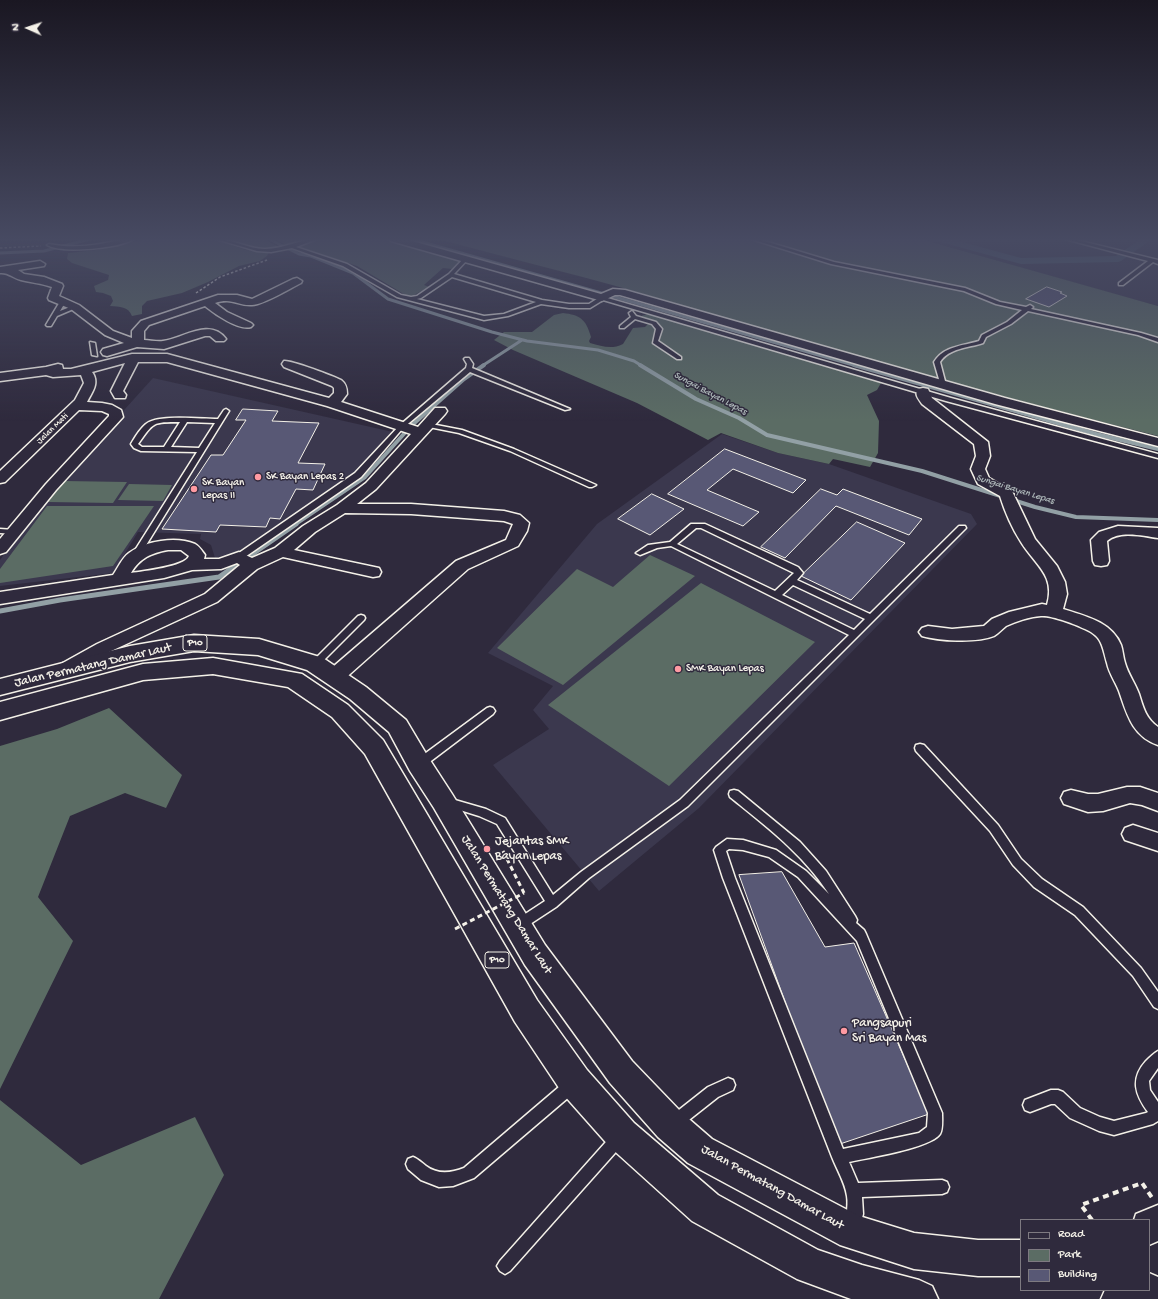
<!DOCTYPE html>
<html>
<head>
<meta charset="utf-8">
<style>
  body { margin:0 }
  #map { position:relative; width:1158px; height:1299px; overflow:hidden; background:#2f2a3d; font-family:"Gochi Hand",sans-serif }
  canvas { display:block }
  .legend { position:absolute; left:1020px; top:1219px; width:130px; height:72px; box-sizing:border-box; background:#2f2a3d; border:1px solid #7e7a81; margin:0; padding:5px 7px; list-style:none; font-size:12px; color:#f4f1e8 }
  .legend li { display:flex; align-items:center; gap:8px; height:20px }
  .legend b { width:20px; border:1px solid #7e7a81 }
  .north { position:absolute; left:8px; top:8px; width:40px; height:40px; -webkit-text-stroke:3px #2f2a3d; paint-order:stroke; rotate:273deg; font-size:11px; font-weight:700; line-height:16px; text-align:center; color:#f4f1e8 }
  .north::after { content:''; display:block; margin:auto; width:14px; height:18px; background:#f4f1e8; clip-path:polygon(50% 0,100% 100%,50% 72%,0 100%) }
</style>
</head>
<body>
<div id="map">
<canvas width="1158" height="1299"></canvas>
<ul class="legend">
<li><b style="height:5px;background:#2f2a3d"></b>Road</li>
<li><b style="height:11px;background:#5b6c64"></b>Park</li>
<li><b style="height:11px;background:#585875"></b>Building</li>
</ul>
<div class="north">N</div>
</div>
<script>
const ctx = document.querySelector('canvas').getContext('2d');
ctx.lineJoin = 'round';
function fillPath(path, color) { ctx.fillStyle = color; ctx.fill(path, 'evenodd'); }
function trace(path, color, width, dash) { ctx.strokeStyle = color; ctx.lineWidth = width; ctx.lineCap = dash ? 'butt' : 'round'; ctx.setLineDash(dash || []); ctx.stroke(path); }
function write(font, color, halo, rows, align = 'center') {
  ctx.font = font + ' "Gochi Hand",sans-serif'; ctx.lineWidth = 3; ctx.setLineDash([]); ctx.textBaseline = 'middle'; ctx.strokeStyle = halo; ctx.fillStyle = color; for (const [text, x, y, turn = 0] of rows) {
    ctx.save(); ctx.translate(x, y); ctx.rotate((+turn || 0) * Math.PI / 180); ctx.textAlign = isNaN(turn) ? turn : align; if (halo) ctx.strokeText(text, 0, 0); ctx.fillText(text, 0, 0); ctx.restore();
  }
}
fillPath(new Path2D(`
  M921,239h237v67l-41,-11z
  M153,378l240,54 -39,44 -97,66 -23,11 -19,5 -4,-13 -11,-6 1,-5 -63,-2 -25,41 -113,13v-26l41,-58z
  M722,434l56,19 51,11 142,50 6,10 -278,284 -100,83 -106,-126 56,-36 -16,-19 20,-24 -65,-33 109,-129z`), '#3b384e');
fillPath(new Path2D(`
  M146,239h59l15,2 26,9 23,2 -2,4 -7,5 -21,5 -31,16 -26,11 -35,8 -5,5v8l-10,2c-4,-10 -12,-9 -22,-10l3,-5 -2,-5 -8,-3 -7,-1 -2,-6 14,-6 1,-5 -37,-12 -5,-4 1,-6 28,-3z
  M226,239h37l17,8 -20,1z
  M274,239h111l76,21 -9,9 -9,-1 -19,17 5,2 -15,8 -7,1 -50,-30 -66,-22 -5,1z
  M438,239h483l237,67v130c-175,-43 -348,-93 -521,-144 -66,-19 -133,-35 -199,-53z
  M563,313c17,2 23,6 28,24l-2,4 1,2c12,3 21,7 33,1l10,-16 12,-1 4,-4 -8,-7 7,-2 233,69 -4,7 -10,5 12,26 -1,32 -8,14 -37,-8 -4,5 -51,-11 -57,-20 -13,7 -71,-37 -124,-53 -19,-10 10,-8h28l22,-17z
  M64,481l63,1 -14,21 -65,-1z
  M129,484l43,1 -9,16 -45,-1z
  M47,506h107l-41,60 -113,17v-14z
  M650,555l45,21 -132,109 -66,-37 80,-79 36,18z
  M701,583l114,59 -146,144 -121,-81z
  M109,708l73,67 -16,33 -41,-15 -55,23 -32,81 35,44 -73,148v-343l57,-17z
  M0,1100l81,65 114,-48 29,58 -65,124h-159z`), '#5b6c64');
trace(new Path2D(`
  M269,239l30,15 12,2 42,17 35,26 104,33 35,9 71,9 36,11 8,5
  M412,239l445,127
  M0,253l44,-2 46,-12
  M482,366l40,-26`), '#92a0a5', 3);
trace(new Path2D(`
  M640,365l56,34 43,19 28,17 155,36 113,36 41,10 82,3
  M854,365l242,69 62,15
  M294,525l71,-48 46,-51 53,-47 20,-14`), '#92a0a5', 4);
trace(new Path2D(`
  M0,611l60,-11 159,-23 77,-53`), '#92a0a5', 5);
fillPath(new Path2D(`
  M935,239h16l70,19 95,-2 25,-17h11l-31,22 -3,1 -97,2 -84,-23z`), '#506a78');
const building = new Path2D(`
  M1047,287l15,5 -2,1 7,3 -18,11 -23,-8z
  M243,409l35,2 -6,10 47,2 -21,40 27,1 -12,26 -17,-1 -16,30 -10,-1 -4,9 -46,-2 -4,7 -54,-3 49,-74h12l23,-35h-10z
  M725,449l81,31 -13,13 -60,-24 -26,21 52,22 -16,14 -75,-32z
  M821,489l16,6 6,-6 79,30 -13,16 -73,-29 -51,52 -24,-11z
  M652,494l32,15 -34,26 -32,-16z
  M857,522l48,21 -54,57 -50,-24z
  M782,872l43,75 29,-4 75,171 -92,31 -98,-270z`);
fillPath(building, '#585875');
trace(building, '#f4f1e8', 1);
const service = new Path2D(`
  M125,239h9c-14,9 -72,15 -87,6l2,-1c26,5 50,1 76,-5z
  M216,239c17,0 32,10 49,10 19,0 35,-10 52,-10l-21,8 51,17 54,31 10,2 6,-1 32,-22 16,-17 3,2 -14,15 88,26 27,4h20l11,-7h4l347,101 207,56v4l-212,-57 -343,-101 -13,8h-21l-28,-4 -33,12 -24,4 -87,-23 -54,-31 -51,-18 -21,4 -14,-1zM452,277l84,25 -32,12 -20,2 -67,-17 4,-1z
  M751,239h7l76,23 131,26 35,14 26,5 4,-2 3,2 -2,2 110,24 17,5v4l-20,-7 -110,-24 -17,13 -25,13 -3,6c-15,5 -34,5 -43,19l6,23 -5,1 -7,-24c10,-16 28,-16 45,-21l3,-6 25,-13 15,-12 -26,-6 -32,-13 -133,-27z
  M1065,239h8l85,21v4l-5,-2 -30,23h-4v-2l29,-22z
  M61,300l5,1 -6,10 15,-6 3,2 -21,9 -6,10h-4l-1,-1z
  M632,311l4,5 20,6 6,7 -4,12 23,16v2h-4l-24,-16 3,-14 -4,-5 -17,-5 -11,9h-4v-2l11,-9 -2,-4z
  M90,342l5,1 2,13 -5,-1z
  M465,358h4l4,6 -1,4 98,41 -5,1 -95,-38 -67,56 -42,49 -119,82h-6l-1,-2 1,-2 119,-82 44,-47 67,-58 1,-4 -3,-5z
  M226,409l3,2 -89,144 -1,2h-6l-1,-2 65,-103 -56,-1 -7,-3 -3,-4c4,-7 9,-15 15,-20 11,-10 56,-5 72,-5l6,-9zM180,422l-16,25h-22l-4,-3c16,-22 14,-22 42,-22zM187,422l28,1 -16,25 -28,-1z
  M426,423l36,7 52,19 82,36 -4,2h-3l-79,-36 -51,-18 -35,-7v-2z
  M691,524h14l93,43 5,6 -6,7 73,34 89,-88h6l1,2 -278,278 -99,72 -33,29 -32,21 -4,1 -4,-1 -2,-4 2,-4 29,-19 -48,-77 -18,-8 -35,-11 -1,-3 1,-3 4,-1 38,11 19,9 48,77 28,-23 99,-72 169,-165 -178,-89 -14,2 -17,7 -4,-2 12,-8 22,-3zM696,528h5l93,45 -19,18 -98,-47zM793,585l72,34 -11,11 -72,-35z
  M0,529l14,1 4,2 -4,2 -14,-1z
  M361,615l3,1 1,2 -1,2 -46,46h-6l-2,-2 48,-48z
  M490,707l3,1 2,3 -2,3 -70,53 -4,1 -4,-1 -1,-3 1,-3 72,-53z
  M920,744l4,1 74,80 23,34 21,20 41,28 58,61 17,24v17l-4,-2 -21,-31 -58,-61 -41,-28 -21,-22 -23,-34 -74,-80 -1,-3 1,-3z
  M734,790l4,1 62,51 26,29 29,45 2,4 -1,3 8,7 2,4 76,179c0,6 1,16 -2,21 -9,14 -74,24 -91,28l9,21 84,-3 5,2 2,5 -2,5 -5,2 -80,3 1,17 -4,16 -5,2 -5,-2c-5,-10 0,-23 -2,-34 -2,-14 -10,-26 -15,-39l-109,-279 -9,-28 2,-3 11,-8 16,1 33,10 30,21 23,23c-26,-40 -62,-67 -99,-97l-1,-3 1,-3zM729,849l14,1 26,7 29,20 59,64 71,172 -1,14 -8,6 -76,16 -108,-271 -9,-27z
  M1158,1051v17l-9,13 1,9 8,12v19l-5,3 -39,11 -15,-4 -29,-13 -15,-14h-4l-21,8 -5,-2 -2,-5 2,-5 26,-10h7l5,2 17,16 20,9 14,4 32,-8 2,-1c-13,-18 -18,-33 -2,-51 4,-4 7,-7 12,-10z
  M728,1078l5,2 2,5 -2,5 -15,7 -38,30 -5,2 -5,-2 -2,-5 2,-5 38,-30z
  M571,1079l5,2 2,5 -2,5 -102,87 -21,8 -14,1 -18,-7 -13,-11 -2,-5 2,-5 5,-2c5,2 9,6 13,9 12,9 25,7 38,2l102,-87z
  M618,1132l5,2 2,5 -2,5 -113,127 -5,3 -5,-3 -3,-5 3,-5 113,-127z`);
const minor = new Path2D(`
  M389,239h16l196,55 12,-5 12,1 380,108 153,40v8l-163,-42 -375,-109h-5l-13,6 -211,-60z
  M40,261l5,3 -1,2 -26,4 6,4 20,3 18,7 1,2 -4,10 20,9 34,26 19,7v-7l9,-10 77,-26h19l15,4 41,-20 4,-1 5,3 -1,2c-12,6 -38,22 -49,22 -15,1 -20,-8 -37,-2l12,9 24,11 2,2 -2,2c-12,4 -36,-13 -46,-21l-56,19 -5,6v9c6,0 13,2 19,1 19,-2 47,-24 63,-2l-2,2h-8l-6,-5h-5l-41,13 -27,-2 -30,9 -4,-1 -2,-3 2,-3 21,-6 -19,-8 -34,-26 -22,-9 -1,-2 4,-11c-12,-4 -19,-4 -31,-7 -8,-2 -13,-8 -21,-7v-6z
  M132,354h35l162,44 5,-5v-5l-2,-2 -48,-19 -2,-3 2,-3c7,-1 49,15 57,19 5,4 6,8 6,14l-6,8 77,25 17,-19h10l2,3 -2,3 -69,75 -19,15h54l93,7 16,4 9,8 -2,8 -9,15 -50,23 -127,113 -7,2 -7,-2 -2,-5 2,-5 129,-111 50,-21 7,-16 -9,-3 -93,-7 -66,-1 -30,19 -21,18 85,18 2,4 -2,4 -6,1 -90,-20 -26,12 -40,33 -108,50 -34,22 -7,2 -7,-2 -2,-5 2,-5 36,-20 108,-50 35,-29 -3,-2 -16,6 -29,1 -28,8 -164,26v-12l113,-17c5,-7 9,-17 16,-22 16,-12 47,-17 66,-9 4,2 7,7 10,11l-1,4h15l20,-7 13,6 23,-10 28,-22 34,-21 29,-22 45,-49 -84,-28 -160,-44h-29l-15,29 3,4 -1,3h-10l-4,-7 14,-28 -33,9c8,11 0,20 -5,30l15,1 10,2 9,5 2,7 -67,73 -50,62 -6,2v-15l46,-55 63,-68v-2l-7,-3 -23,-1 -74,72 -5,1v-12l75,-71 9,-17 -3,-8 -28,2 -7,-2 -46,6v-8l46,-6 12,-3 4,1 1,4h8zM168,550h13l8,6c-4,11 -46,15 -58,17 9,-15 20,-20 37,-23z
  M923,388l5,1 4,9 56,44 2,14 -5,13 4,9 23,13 23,48 22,27 8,16 2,12 -4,15c22,7 49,13 58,36 2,6 2,12 4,18 3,11 10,20 14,31 4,13 7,25 19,33v18c-26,-9 -31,-31 -39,-54 -4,-10 -10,-18 -12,-28 -5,-17 -4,-26 -22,-34 -10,-5 -34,-14 -44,-13 -12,1 -24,5 -35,10 -4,3 -7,7 -12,10 -16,7 -56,5 -72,0l-3,-4 3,-4 6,-2 24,3 32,-3 8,-7 17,-7 33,-8 5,1c9,-30 -12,-40 -26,-63 -9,-14 -16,-30 -21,-46l-22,-12 -7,-15 5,-13 -2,-12 -52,-40c-3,-5 -8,-9 -4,-15z
  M1118,526l40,2v10c-15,-2 -38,-8 -51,3l2,20 -2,4 -6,1 -6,-1 -2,-4 -2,-21 8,-8z
  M1127,787h13l18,6v18l-16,-6 -12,-2 -27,8 -15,1 -24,-8 -3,-6 3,-6 7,-2 17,4h10z
  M1133,825l25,8v18l-33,-11 -3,-6 3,-6z`);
const trunk = new Path2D(`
  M194,635l65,4 64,19 43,29 40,33 22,37 24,37 93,151 87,116 50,52 30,26 147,77 55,17 64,7h43v36h-43l-64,-7 -74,-24 -152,-82 -30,-26 -48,-54 -85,-118 -91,-157 -24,-37 -21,-39 -39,-33 -43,-29 -49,-15 -64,-4 -64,11 -130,33v-16l130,-33z
  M213,658l89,16 46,31 35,35 154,260 50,70 47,53 84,72 100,55 44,15 57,15 13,6 6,13h-87l-54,-20 -105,-58 -82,-74 -47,-53 -48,-72 -150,-268 -33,-37 -44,-30 -75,-13 -70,6 -143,40v-18l143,-38z
  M1158,1205v36l-9,4v-25h-15l2,-6z
  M1149,1273l9,4v22h-57l4,-9h44z`);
trace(service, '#f4f1e8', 3);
trace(minor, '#f4f1e8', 3);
trace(trunk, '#f4f1e8', 3);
trace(new Path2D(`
  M0,248l41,-2
  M196,293l24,-16 47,-17`), '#f4f1e8', 1.5, [2.5, 2]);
trace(new Path2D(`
  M503,851l21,42`), '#f4f1e8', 3, [5, 3.5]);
trace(new Path2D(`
  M1092,1220l-11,-15 61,-22 11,16`), '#f4f1e8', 4, [6, 4.5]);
fillPath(service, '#2f2a3d');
fillPath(minor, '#2f2a3d');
fillPath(trunk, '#2f2a3d');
trace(new Path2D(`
  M455,929l69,-36`), '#f4f1e8', 3, [5, 3.5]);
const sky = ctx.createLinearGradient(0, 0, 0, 421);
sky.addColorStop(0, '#1a1722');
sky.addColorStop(0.57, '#474a62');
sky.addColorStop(1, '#474a6200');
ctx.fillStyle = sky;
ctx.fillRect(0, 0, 1158, 421);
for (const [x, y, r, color] of [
  [258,477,4,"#ff9aa2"],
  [194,489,4,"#ff9aa2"],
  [678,669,4,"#ff9aa2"],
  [487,849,4,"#ff9aa2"],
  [844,1031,4,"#ff9aa2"]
]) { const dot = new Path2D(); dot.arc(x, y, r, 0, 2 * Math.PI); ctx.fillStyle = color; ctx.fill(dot); trace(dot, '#2f2a3d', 1.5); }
write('9px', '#f4f1e8', '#2f2a3d', [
  ["Jalan Mati",53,429,-44]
]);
write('italic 10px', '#aab4b6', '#2f2a3d', [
  ["Sungai Bayan Lepas",710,394,28],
  ["Sungai Bayan Lepas",1015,490,17]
]);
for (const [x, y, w] of [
  [195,643,24],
  [497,960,24]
]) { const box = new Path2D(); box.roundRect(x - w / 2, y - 8, w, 16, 3); ctx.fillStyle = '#2f2a3d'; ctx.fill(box); trace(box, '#f4f1e8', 1); }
write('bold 10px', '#f4f1e8', null, [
  ["P10",195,643],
  ["P10",497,960]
]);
write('11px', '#f4f1e8', '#2f2a3d', [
  ["SK Bayan Lepas 2",266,477],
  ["SK Bayan",202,483],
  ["Lepas II",202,496],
  ["SMK Bayan Lepas",686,669]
], 'left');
write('13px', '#f4f1e8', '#2f2a3d', [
  ["Jalan Permatang Damar Laut",93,666,-13],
  ["Jalan Permatang Damar Laut",506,905,58],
  ["Jalan Permatang Damar Laut",772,1188,29]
]);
write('13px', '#f4f1e8', '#2f2a3d', [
  ["Jejantas SMK",495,842],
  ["Bayan Lepas",495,857],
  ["Pangsapuri",852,1024],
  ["Sri Bayan Mas",852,1039]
], 'left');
</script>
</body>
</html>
